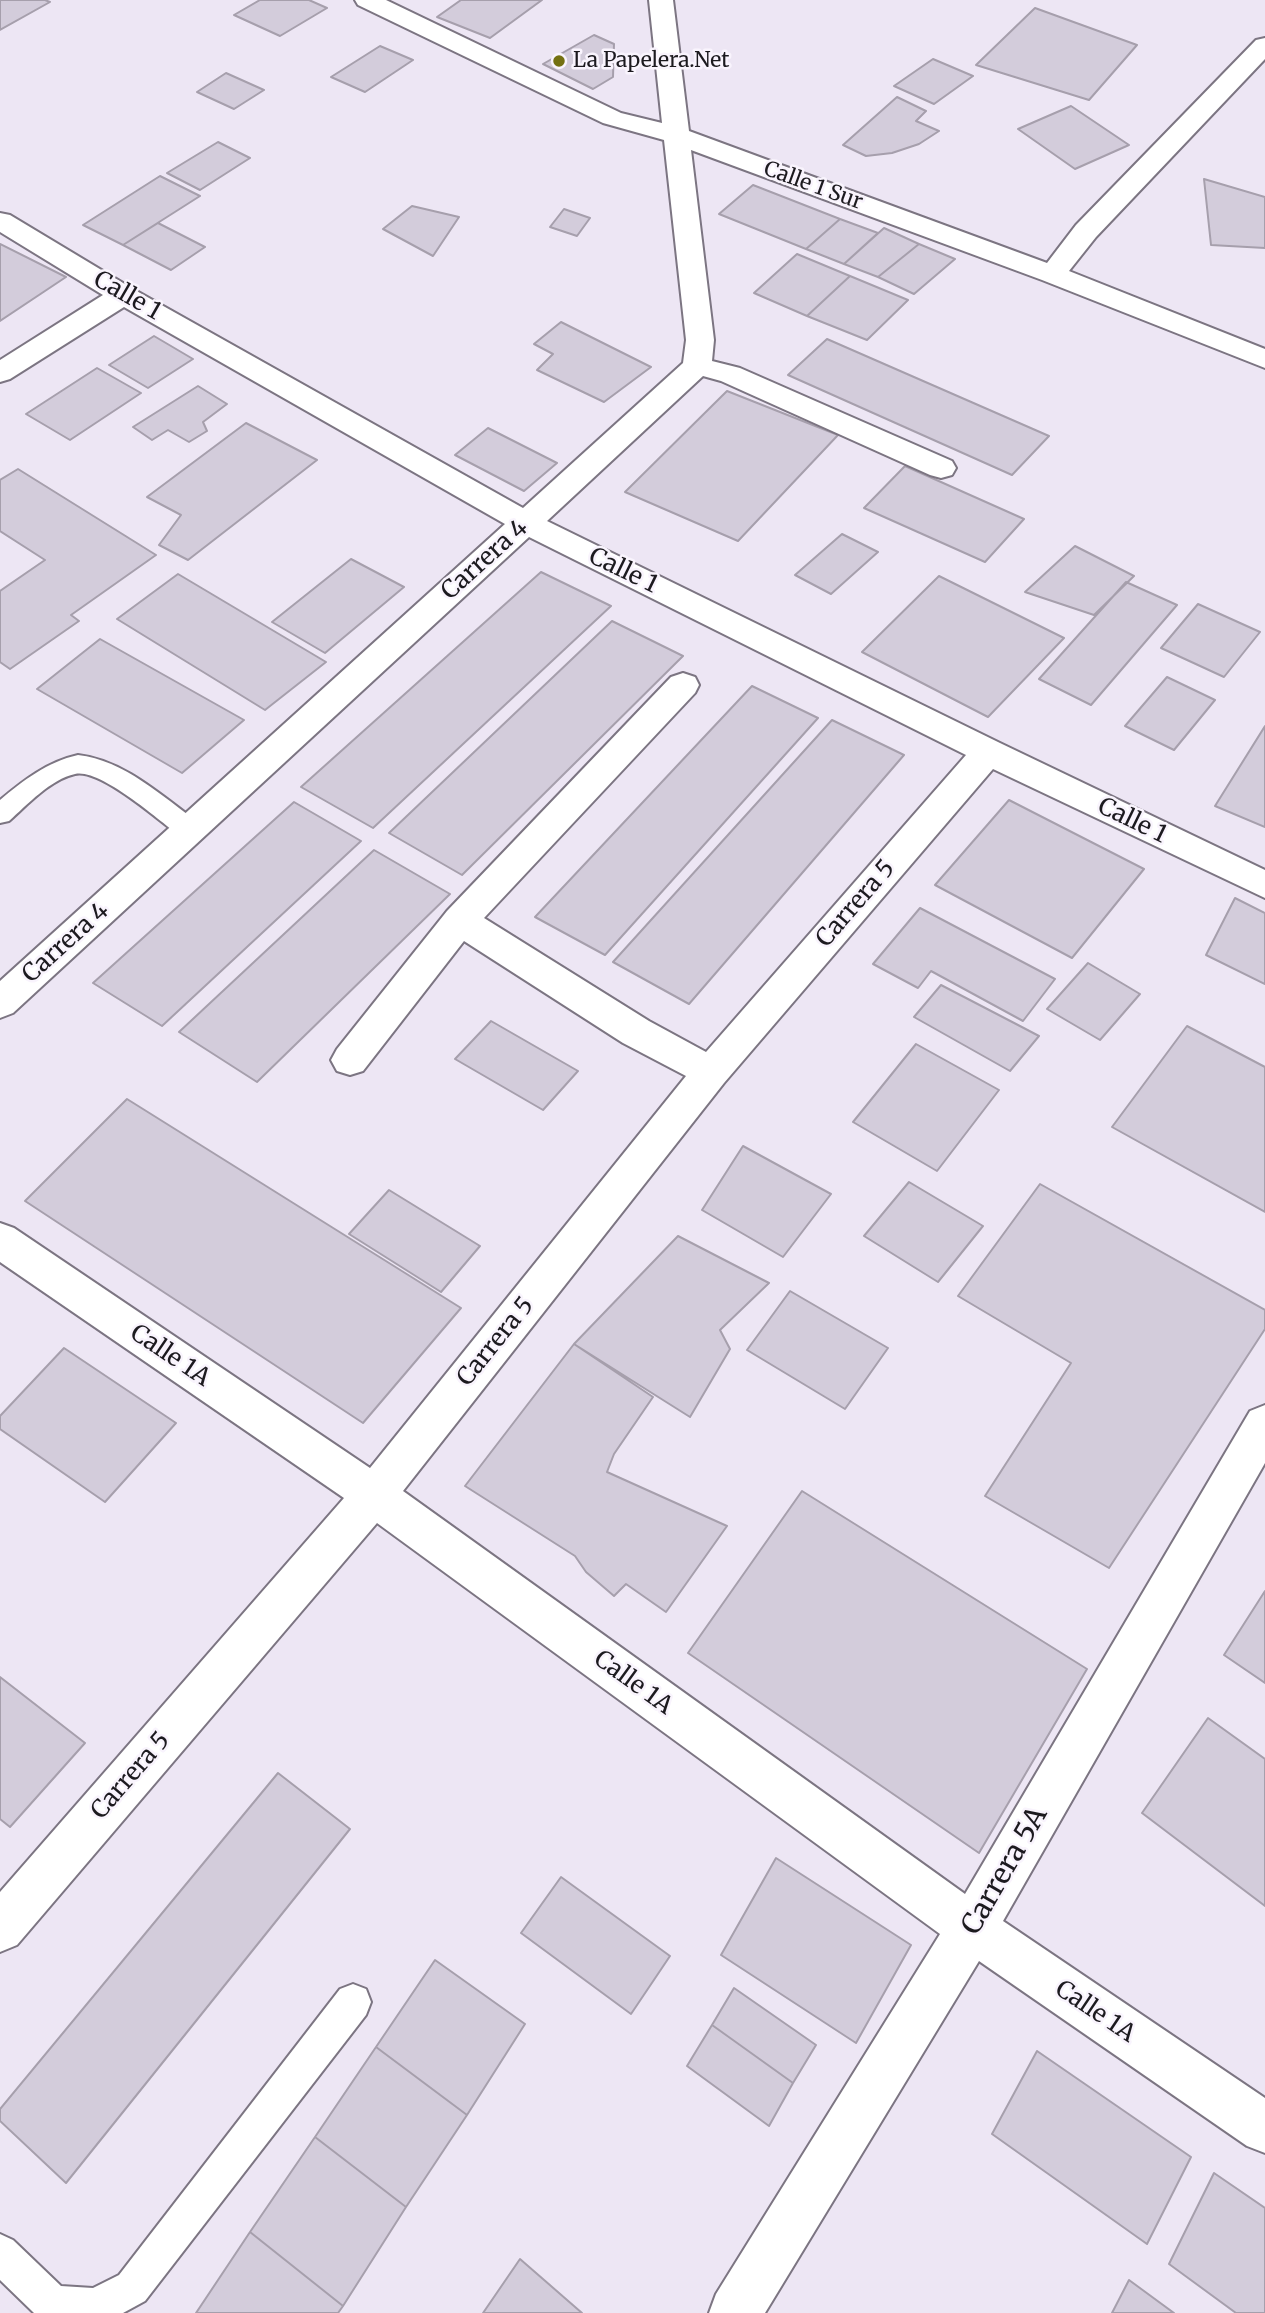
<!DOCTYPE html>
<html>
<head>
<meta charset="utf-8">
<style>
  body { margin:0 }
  canvas { display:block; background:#ede6f4 }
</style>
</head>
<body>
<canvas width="1265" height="2313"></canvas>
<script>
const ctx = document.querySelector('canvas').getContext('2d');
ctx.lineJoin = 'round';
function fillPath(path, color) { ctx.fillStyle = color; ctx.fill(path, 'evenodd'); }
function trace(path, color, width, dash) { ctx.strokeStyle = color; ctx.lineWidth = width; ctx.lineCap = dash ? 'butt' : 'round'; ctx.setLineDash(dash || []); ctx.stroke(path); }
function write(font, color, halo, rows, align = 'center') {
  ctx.font = font + ' Merriweather,serif'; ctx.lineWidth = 5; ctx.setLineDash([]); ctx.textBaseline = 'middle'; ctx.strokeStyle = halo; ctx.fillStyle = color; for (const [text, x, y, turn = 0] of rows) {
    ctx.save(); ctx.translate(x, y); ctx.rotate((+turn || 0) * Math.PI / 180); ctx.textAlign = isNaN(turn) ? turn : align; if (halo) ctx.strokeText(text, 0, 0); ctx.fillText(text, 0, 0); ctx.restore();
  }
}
const building = new Path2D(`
  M0,0h45l5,2 -50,28z
  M260,0h49l18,8 -47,28 -46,-21z
  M461,0h81l-52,38 -53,-21z
  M1035,8l102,37 -48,55 -113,-35z
  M594,35l20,9 -1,33 -20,12 -50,-25z
  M380,46l33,14 -48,32 -34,-15z
  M933,59l40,17 -39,28 -40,-18z
  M226,73l38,17 -30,19 -37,-17z
  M897,97l29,14 -10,10 23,10 -20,13 -27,9 -26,3 -23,-11z
  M1071,106l58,39 -54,24 -57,-40z
  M218,142l32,16 -50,32 -33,-17z
  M160,176l40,20 -77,49 -40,-20z
  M1204,179l61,18v51l-54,-3z
  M753,185l87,34 -34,30 -87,-35z
  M412,206l47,11 -26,39 -50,-27z
  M564,209l26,9 -13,18 -27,-9z
  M840,219l38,14 -34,31 -38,-15z
  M158,223l47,24 -34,23 -48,-25z
  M884,228l35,16 -41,33 -34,-13z
  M0,244l66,33 -66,44z
  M919,244l36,15 -41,35 -36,-17z
  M797,254l53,22 -43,40 -53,-23z
  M850,276l58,24 -41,40 -60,-24z
  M561,322l90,45 -47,35 -67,-32 16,-16 -19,-10z
  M154,336l39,23 -45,29 -39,-23z
  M827,339l222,97 -37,39 -224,-100z
  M97,368l44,25 -71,47 -44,-26z
  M198,386l29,18 -24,18 4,9 -18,11 -21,-12 -16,10 -19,-13z
  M727,391l111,44 -100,106 -113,-49z
  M246,423l71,37 -129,100 -29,-15 22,-30 -34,-18z
  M488,428l69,35 -33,28 -69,-36z
  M905,466l119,53 -39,43 -121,-54z
  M18,469l138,86 -85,60 8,6 -69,48 -10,-7v-71l45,-31 -45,-29v-51z
  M842,534l36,18 -47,42 -36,-19z
  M1075,546l59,30 -40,39 -69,-23z
  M351,559l53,28 -79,66 -53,-31z
  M541,572l70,34 -238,222 -72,-41z
  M178,574l148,88 -61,48 -148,-91z
  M939,576l125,62 -76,79 -126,-65z
  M1126,582l51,23 -86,100 -52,-26z
  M1198,604l62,28 -36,45 -63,-29z
  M612,621l71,35 -221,219 -73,-42z
  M100,639l144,81 -62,53 -145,-84z
  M1167,677l48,23 -41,50 -49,-24z
  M752,686l66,32 -213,237 -70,-38z
  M832,720l72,35 -215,249 -76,-42z
  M1265,726v101l-50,-21z
  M1009,800l135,69 -72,89 -137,-73z
  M294,802l67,39 -199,185 -69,-43z
  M374,850l76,44 -193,188 -78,-50z
  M1235,898l30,15v71l-59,-29z
  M920,908l135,71 -32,42 -92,-50 -13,17 -45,-24z
  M1088,963l52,31 -40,46 -53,-31z
  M941,985l77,40 21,11 -29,35 -96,-54z
  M491,1021l87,50 -35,39 -88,-51z
  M1187,1026l78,41v145l-153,-85z
  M916,1044l83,46 -62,81 -84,-49z
  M127,1099l334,209 -98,115 -338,-222z
  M743,1146l88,48 -48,63 -81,-47z
  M909,1182l74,44 -45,56 -74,-46z
  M1040,1184l225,126v19l-156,239 -124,-72 86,-133 -113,-67z
  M389,1190l91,56 -39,46 -92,-58z
  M678,1236l91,47 -49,47 10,19 -40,68 -116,-73z
  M790,1291l98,57 -43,61 -98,-59z
  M574,1344l79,53 -39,57 -7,18 120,54 -61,86 -40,-28 -12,12 -28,-24 -11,-16 -110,-70z
  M64,1348l112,75 -71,79 -105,-73v-13z
  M802,1491l285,178 -108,184 -291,-200z
  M1265,1591v92l-41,-28z
  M0,1677l85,66 -75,84 -10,-8z
  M1208,1718l57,41v147l-123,-93z
  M278,1773l72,56 -284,354 -66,-62v-12z
  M776,1858l135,87 -55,98 -135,-88z
  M561,1877l109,79 -39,58 -110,-81z
  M435,1960l90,64 -58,91 -91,-68z
  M734,1988l82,57 -23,38 -81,-58z
  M712,2025l81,58 -24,43 -82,-60z
  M376,2047l91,68 -61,92 -91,-70z
  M1037,2051l154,106 -44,87 -155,-110z
  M315,2137l91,70 -63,99 -93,-74z
  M1214,2173l51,35v105h-29l-67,-49z
  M250,2232l93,74 -5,7h-142z
  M520,2259l62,54h-99z
  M1129,2280l45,33h-62z`);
fillPath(building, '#d3ccdb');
trace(building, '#a69fac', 2);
const lane = new Path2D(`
  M78,755c46,5 85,42 121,68l4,7 -4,7 -9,2 -9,-2c-21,-16 -81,-69 -106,-63 -24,5 -48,31 -66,47l-9,2v-23c24,-20 47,-38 78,-45z
  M353,1984l13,5 5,13 -5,13 -221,286 -22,12h-89l-34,-33v-46l13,6 48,46 32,2 26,-13 221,-286z`);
const street = new Path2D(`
  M355,0h31l235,113 41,10 -13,-123h24l16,131 358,132 29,-38 180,-185 9,-2v21l-169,178 -27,34 196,78v19l-223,-88 -351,-130 23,190 -2,21 28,7 212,93 4,7 -4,7 -11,3 -11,-3 -209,-94 -18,-5 -156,145 453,222 265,127v28l-272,-129 -269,314 -321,408 562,403 285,-483 15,-6v58l-262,458 262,177v55l-18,-7 -268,-185 -214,352h-56l7,-19 224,-360 -563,-411 -360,422 -17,7v-60l344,-394 -344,-236v-39l14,5 356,240 316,-392 -63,-33 -159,-102 -101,130 -13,4 -13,-4 -6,-11 6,-11 110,-138 224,-234 12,-4 12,4 4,8 -4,8 -211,225 165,103 57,31 260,-297 -437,-218 -516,476 -13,5v-37l505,-457 -381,-217 -114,72 -10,3v-22l103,-65 -103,-63v-19l10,2 123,74 390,219 160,-145 3,-23 -22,-200 -61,-17 -245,-118z`);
trace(lane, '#7c7582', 4);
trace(street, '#7c7582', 4);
fillPath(lane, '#fff');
fillPath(street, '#fff');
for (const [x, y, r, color] of [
  [559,61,7,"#737011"]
]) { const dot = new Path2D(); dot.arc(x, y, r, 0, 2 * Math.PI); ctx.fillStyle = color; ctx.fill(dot); trace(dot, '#f9f4fd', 2.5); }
write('21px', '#1c1a1f', '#f9f4fd', [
  ["La Papelera.Net",573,61]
], 'left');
write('21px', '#1c1a1f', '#f9f4fd', [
  ["Calle 1 Sur",813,186,20]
]);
write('24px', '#1c1a1f', '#f9f4fd', [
  ["Calle 1",127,296,30],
  ["Carrera 4",485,560,-42],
  ["Calle 1",623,571,26],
  ["Calle 1",1132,821,26],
  ["Carrera 5",856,904,-49],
  ["Carrera 4",66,943,-42],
  ["Carrera 5",496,1342,-51],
  ["Calle 1A",170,1356,34],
  ["Calle 1A",633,1683,36],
  ["Carrera 5",131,1776,-49],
  ["Calle 1A",1095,2012,34]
]);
write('28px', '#1c1a1f', '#f9f4fd', [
  ["Carrera 5A",1005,1871,-60]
]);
</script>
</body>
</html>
